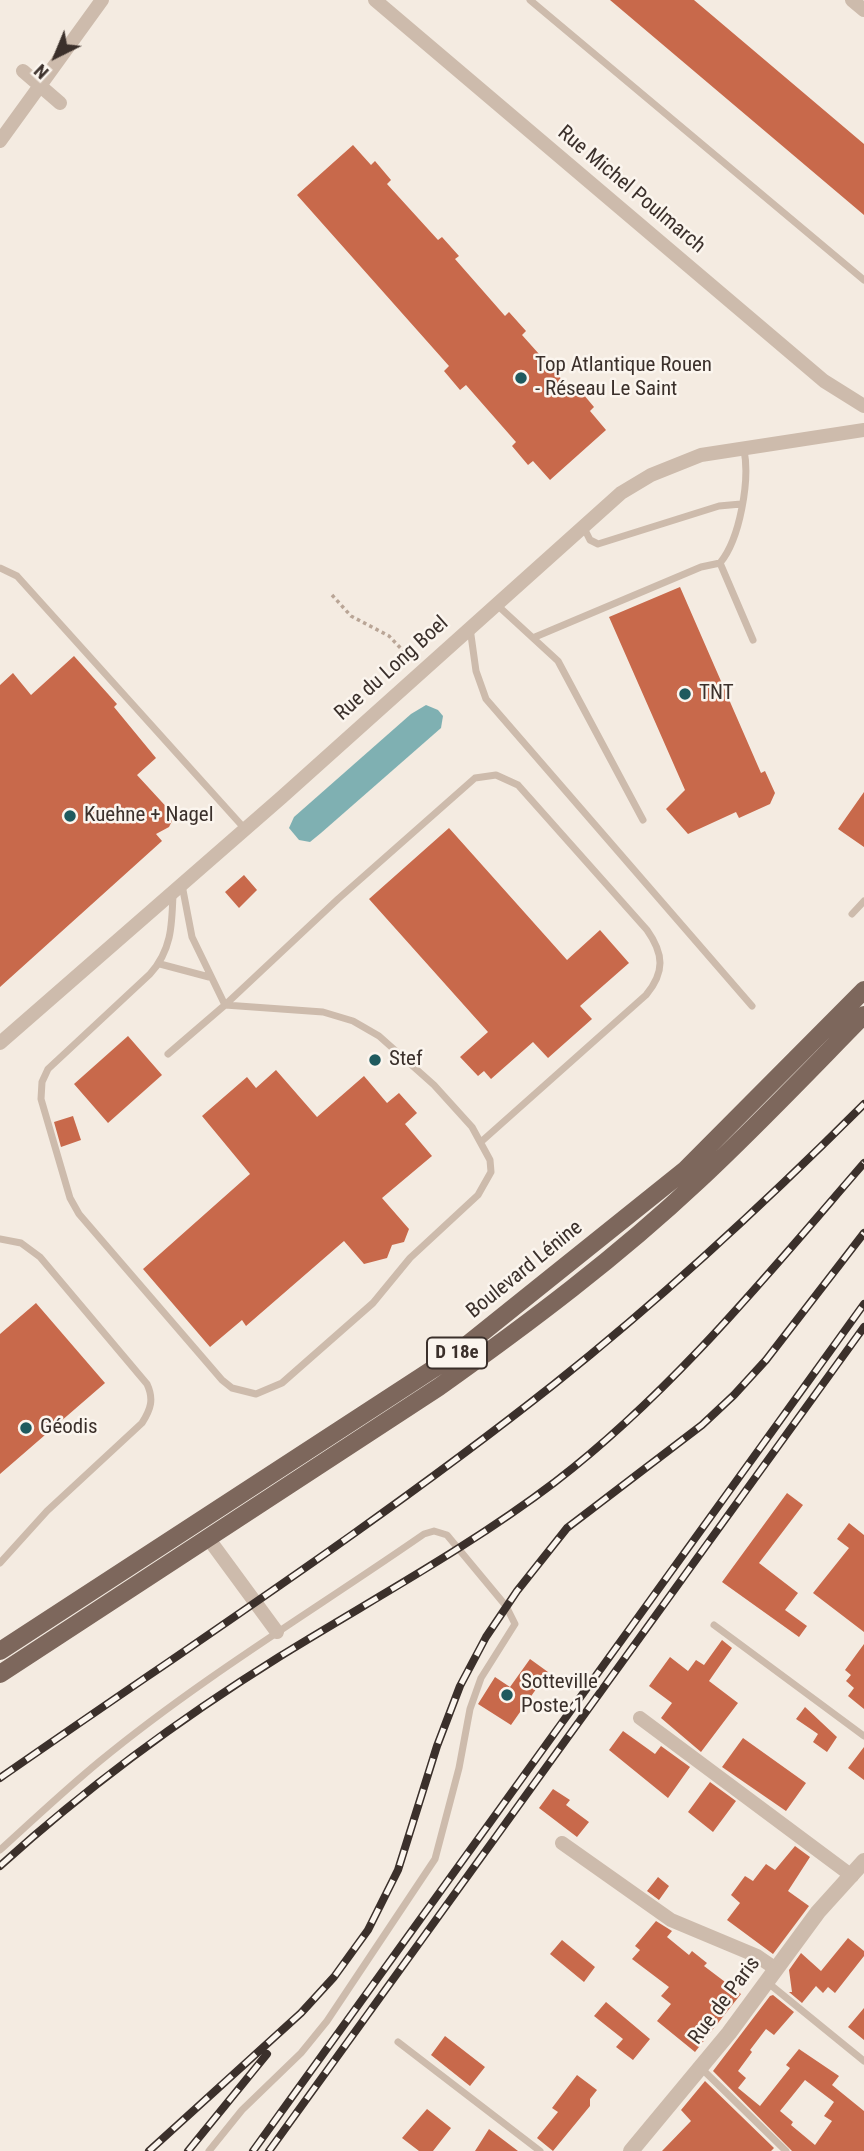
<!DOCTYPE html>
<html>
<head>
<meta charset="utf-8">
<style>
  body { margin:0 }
  #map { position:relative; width:864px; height:2151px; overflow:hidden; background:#f4ebe1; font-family:"Roboto Condensed",sans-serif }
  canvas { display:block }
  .north { position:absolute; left:21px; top:21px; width:70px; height:70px; -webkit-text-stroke:5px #fbf5ee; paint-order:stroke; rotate:223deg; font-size:19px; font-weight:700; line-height:28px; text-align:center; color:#3b302b }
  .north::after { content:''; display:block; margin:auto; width:24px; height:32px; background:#3b302b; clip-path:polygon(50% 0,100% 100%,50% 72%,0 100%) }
</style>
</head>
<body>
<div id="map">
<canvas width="864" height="2151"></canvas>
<div class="north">N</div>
</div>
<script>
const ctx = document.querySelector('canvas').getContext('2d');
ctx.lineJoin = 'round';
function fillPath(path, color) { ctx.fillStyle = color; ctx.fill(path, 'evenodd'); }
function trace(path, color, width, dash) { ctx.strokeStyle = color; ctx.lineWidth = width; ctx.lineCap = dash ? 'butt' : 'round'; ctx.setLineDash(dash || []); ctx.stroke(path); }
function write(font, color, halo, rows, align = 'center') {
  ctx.font = font + ' "Roboto Condensed",sans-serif'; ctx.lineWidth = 5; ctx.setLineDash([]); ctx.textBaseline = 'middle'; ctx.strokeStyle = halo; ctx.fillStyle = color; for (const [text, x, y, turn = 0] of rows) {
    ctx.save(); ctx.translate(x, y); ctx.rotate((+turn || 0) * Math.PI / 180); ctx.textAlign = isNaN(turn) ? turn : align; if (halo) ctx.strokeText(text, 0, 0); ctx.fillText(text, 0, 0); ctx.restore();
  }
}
fillPath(new Path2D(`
  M426,705l12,5 5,6 -2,12 -120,105 -11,9 -11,-2 -10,-12 5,-11 117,-103z`), '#7fb0b2');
fillPath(new Path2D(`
  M610,0h84l170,144v71z
  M353,145l18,20 4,-4 16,19 -4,4 51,56 4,-3 17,19 -4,3 50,57 4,-4 17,19 -4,4 51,57 5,-4 16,19 -4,4 16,19 -56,50 -17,-19 -5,4 -16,-19 4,-4 -50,-57 -6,5 -16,-19 5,-5 -152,-171z
  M680,587l81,186 4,-2 10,22 -5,11 -31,14 -3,-6 -48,22 -22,-25 19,-19 -76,-173z
  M74,656l43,48 -3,3 42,51 -19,17 35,38 1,6 -4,8 -13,7 6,7 -162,146v-302l13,-12 18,22z
  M864,792v55l-26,-18z
  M449,828l118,132 33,-30 29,33 -49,43 12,13 -44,39 -15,-16 -42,37 -7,-8 -6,5 -18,-19 28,-25 -119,-133z
  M244,875l13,15 -18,18 -14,-16z
  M128,1036l34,39 -54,48 -34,-39z
  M276,1070l41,47 47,-41 23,27 12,-10 18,20 -12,11 27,32 -50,42 27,31 -5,13 -12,3 -5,13 -23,6 -20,-23 -98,85 -4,-6 -32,27 -67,-78 107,-95 -48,-58 45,-39 9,11z
  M73,1116l8,24 -20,7 -7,-25z
  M36,1303l69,80 -105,91v-140z
  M787,1493l16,12 -44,58 39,30 -13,17 22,16 -8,11 -77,-55z
  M849,1523l15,12v97l-51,-39 36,-45 -12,-9z
  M722,1640l10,8 -23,33 29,22 -37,49 -40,-34 11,-15 -23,-17 21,-29 18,14 8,-11 8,5z
  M864,1644v65l-16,-13 6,-8 -8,-7 5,-6 -6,-5z
  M530,1659l18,13 -37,53 -33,-21 17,-27 15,10z
  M805,1707l32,30 -10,15 -14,-10 5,-8 -22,-15z
  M623,1731l32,23 6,-8 29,21 -22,31 -59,-48z
  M743,1738l63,45 -20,28 -64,-44z
  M864,1747v33l-16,-12z
  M710,1782l26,19 -23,31 -25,-20z
  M553,1789l17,11 -4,5 23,17 -12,15 -38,-29z
  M795,1846l15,11 -22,34 21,15 -36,48 -46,-34 13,-17 -9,-8 14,-19 8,5 13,-17 9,6z
  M658,1877l11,9 -10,14 -12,-9z
  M656,1921l16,10 -5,6 22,18 3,-4 15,12 -3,3 37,28 -46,58 -38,-31 14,-17 -10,-8 8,-9 -37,-28 8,-9 -5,-4z
  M848,1938l16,13v5l-29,37 -7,-6 -5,6 -7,-7 -14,17 -13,-11h3l-3,-22 12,-17 20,18z
  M562,1940l33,27 -11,15 -34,-28z
  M773,1995l21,17 -20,23 -8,-6 -16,21 2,2 -14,19 8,7 -8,10 22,18 30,-38 -4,-3 13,-16 40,27 -7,9 32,26v40h-72l-79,-80 57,-75zM805,2080l29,22 -10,14 8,5 -17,24 -24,-20 2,-3 -13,-11z
  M606,2002l44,37 -17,21 -17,-13 7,-8 -29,-23z
  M864,2008v32l-16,-13z
  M445,2036l40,31 -15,19 -39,-31z
  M577,2075l20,15 -7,9v7l-37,45 -16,-13 21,-26 -6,-4z
  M705,2081l69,67 -3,3h-109l29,-30 -10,-11z
  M427,2109l24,19 -18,23h-14l-17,-13z
  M489,2129l29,22h-43z`), '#c8694b');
trace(new Path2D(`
  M332,595l19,21 38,20 24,25`), '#b9a596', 3.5, [3.5, 3.5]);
trace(new Path2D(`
  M530,0l334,280
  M744,450c6,30 -4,89 -24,113l33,77
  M583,526l7,14 8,4 121,-38 22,-2
  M0,568l17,8 228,253
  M496,604l62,57 85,159
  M470,628l6,43 10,28 266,307
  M535,637l166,-70 19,-4
  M182,885l10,52 33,68 113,-106 137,-121 21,-3 22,10 129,145c17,24 18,42 -1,65l-164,146
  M852,914l12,-13
  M160,964l49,13
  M168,1054l57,-49 98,7 30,9 26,15 55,49 38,42 18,33 1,12 -13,23 -68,63 -37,45 -91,80 -26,11 -24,-6 -10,-8 -143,-166 -9,-16 -29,-99 1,-17 6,-13 102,-95c22,-24 22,-50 23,-81
  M0,1239l21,4 19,14 107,127c7,15 4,25 -5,39l-95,88 -47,52
  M714,1625l150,111
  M0,1850c33,-30 66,-61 100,-89 102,-84 216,-152 324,-227l10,-3 13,4 59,71 9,18 -34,54 -11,31 -11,59 -24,91 -108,162 -26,32 -59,57 -33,41
  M767,1982l97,79
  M398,2042l142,109
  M701,2068l85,83`), '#cdbbac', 7);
trace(new Path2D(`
  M375,0l449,381 40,25
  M852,0l12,10
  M23,71l37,32
  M0,141l102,-141
  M0,1043l282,-246 339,-304 30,-18 50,-20 163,-25
  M208,1538l69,94
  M640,1718l212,158
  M562,1843l109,77 86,36 19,13`), '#cdbbac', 14);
trace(new Path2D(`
  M631,2151l98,-118 89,-121 46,-51`), '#cdbbac', 16);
trace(new Path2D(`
  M0,1651l453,-295 232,-186 179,-180
  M0,1674l439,-287c90,-64 178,-130 259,-206 57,-53 111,-110 166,-166`), '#7d675c', 18);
const rail = new Path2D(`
  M0,1778c185,-129 376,-253 553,-393 109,-87 213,-183 311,-281
  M0,1866c88,-80 178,-146 279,-209 92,-57 189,-109 276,-175 118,-91 212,-207 309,-319
  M149,2151l152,-138 33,-36 34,-47 30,-60 39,-124 23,-60 26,-49 31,-46 50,-63 135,-103 32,-30 32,-35 98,-127
  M188,2151l79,-97
  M253,2151l611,-847
  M269,2151l595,-824`);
trace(rail, '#3b302b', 8);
trace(rail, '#fbf5ee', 5, [16]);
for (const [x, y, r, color] of [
  [521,378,7,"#1f5a5e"],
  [685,694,7,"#1f5a5e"],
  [70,816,7,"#1f5a5e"],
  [375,1060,7,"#1f5a5e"],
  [26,1428,7,"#1f5a5e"],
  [507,1695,7,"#1f5a5e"]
]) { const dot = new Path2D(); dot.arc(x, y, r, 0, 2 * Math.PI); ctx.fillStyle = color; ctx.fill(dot); trace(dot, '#fbf5ee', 2.5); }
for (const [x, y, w] of [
  [457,1353,60]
]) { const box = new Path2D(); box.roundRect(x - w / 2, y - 15.5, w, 31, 5); ctx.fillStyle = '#fbf5ee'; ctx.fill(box); trace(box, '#3b302b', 2); }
write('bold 19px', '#3b302b', null, [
  ["D 18e",457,1353]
]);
write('21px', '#3b302b', '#fbf5ee', [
  ["Rue Michel Poulmarch",631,190,40],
  ["Rue du Long Boel",392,669,-42],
  ["Boulevard Lénine",525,1270,-39],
  ["Rue de Paris",725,2001,-53]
]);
write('21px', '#3b302b', '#fbf5ee', [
  ["Top Atlantique Rouen",535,366],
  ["- Réseau Le Saint",535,390],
  ["TNT",699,694],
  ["Kuehne + Nagel",84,816],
  ["Stef",389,1060],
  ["Géodis",40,1428],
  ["Sotteville",521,1683],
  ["Poste 1",521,1707]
], 'left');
</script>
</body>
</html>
